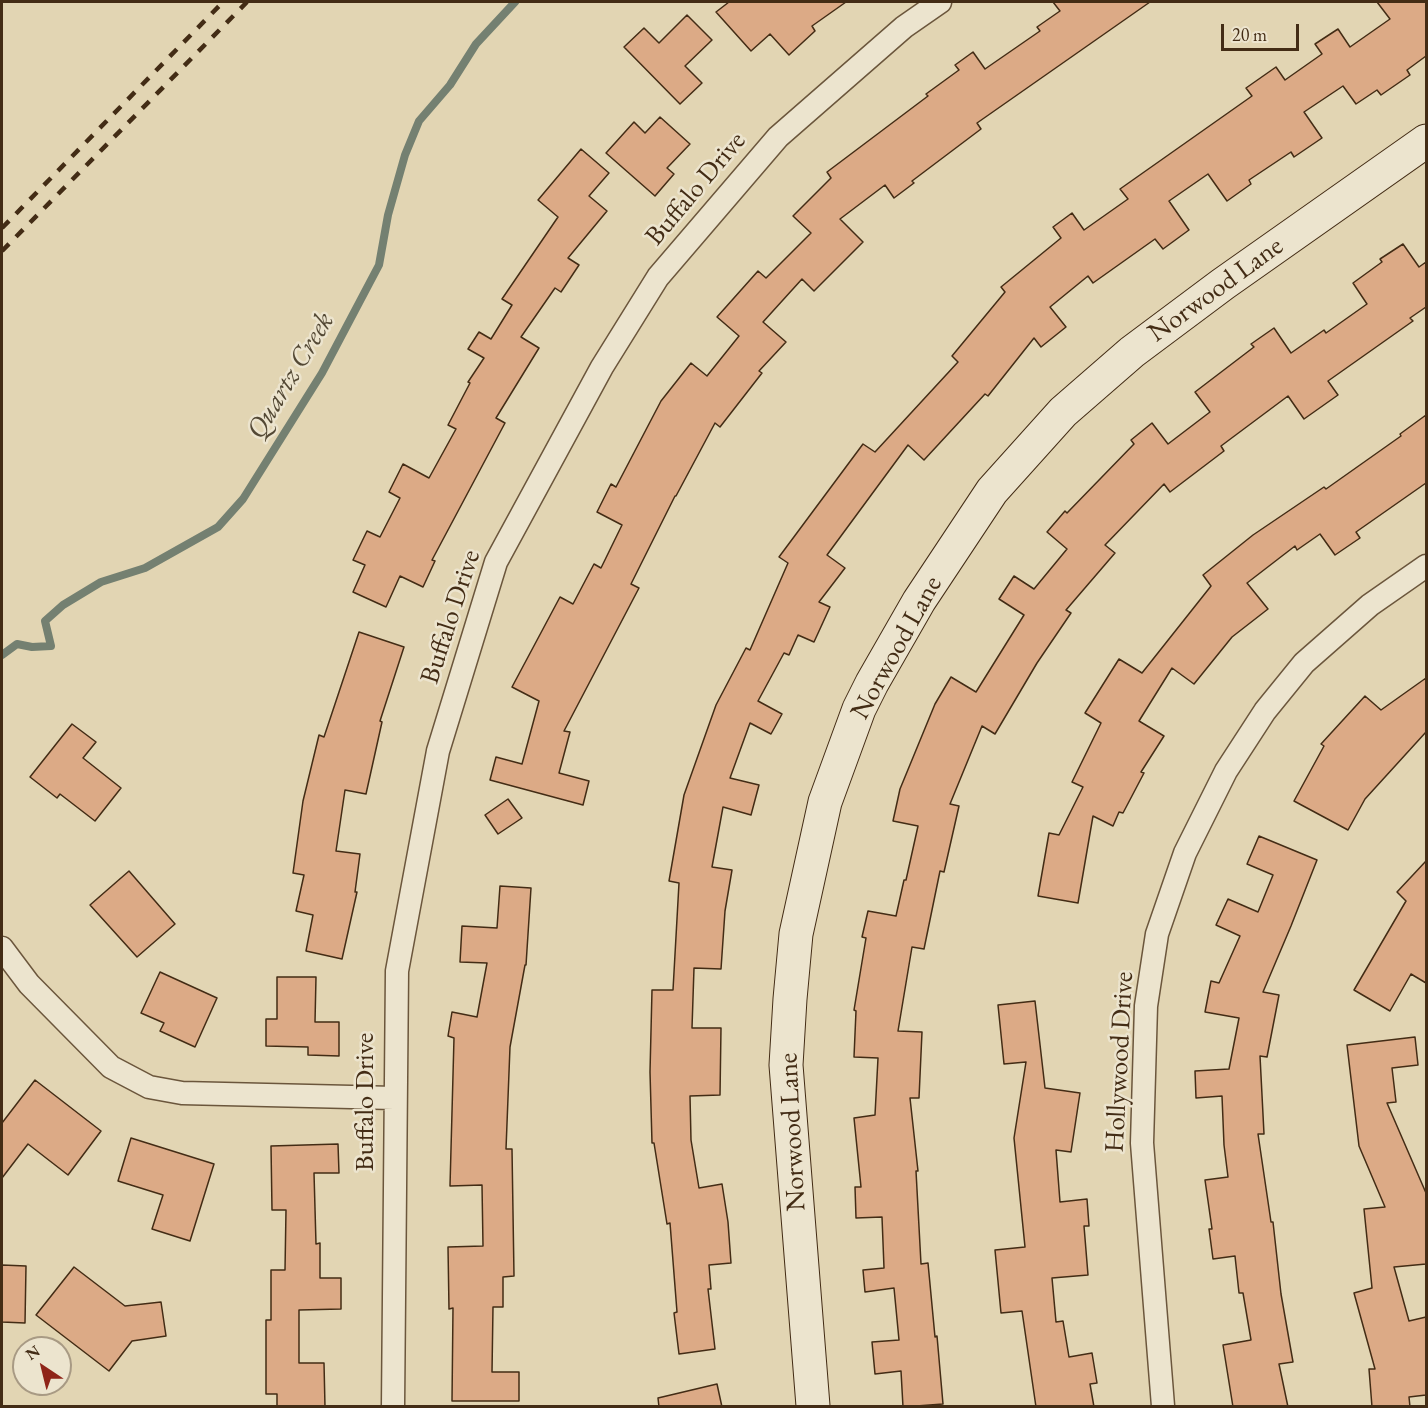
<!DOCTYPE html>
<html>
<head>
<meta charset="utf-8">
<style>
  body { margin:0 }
  #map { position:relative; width:1428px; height:1408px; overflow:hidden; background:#e2d5b3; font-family:"EB Garamond",serif }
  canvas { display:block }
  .frame { position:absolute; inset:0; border:3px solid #432c15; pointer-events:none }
  .north { position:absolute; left:12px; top:1336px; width:60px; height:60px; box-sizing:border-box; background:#ece4ce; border:2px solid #a89a84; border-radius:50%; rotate:325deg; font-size:16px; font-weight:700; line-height:24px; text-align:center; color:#432c15 }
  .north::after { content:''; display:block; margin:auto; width:21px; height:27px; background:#8f2418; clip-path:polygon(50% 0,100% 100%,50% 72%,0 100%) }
  .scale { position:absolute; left:1221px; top:24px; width:78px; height:27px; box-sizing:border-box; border:3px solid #432c15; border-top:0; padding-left:8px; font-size:18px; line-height:21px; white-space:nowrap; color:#432c15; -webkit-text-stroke:4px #ece4ce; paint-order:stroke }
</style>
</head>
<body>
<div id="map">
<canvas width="1428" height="1408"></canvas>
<div class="frame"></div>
<div class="north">N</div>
<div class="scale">20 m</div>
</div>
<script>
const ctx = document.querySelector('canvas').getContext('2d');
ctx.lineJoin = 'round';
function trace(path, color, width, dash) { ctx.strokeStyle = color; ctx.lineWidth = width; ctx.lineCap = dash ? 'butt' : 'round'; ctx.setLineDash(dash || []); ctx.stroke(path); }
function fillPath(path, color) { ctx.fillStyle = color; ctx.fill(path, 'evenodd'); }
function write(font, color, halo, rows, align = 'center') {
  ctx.font = font + ' "EB Garamond",serif'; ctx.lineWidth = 5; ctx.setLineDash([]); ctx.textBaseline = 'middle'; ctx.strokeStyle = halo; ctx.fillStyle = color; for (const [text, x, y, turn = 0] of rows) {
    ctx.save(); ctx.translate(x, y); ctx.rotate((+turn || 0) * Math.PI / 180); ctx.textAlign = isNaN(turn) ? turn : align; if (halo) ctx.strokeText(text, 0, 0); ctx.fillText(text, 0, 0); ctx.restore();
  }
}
trace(new Path2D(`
  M2,655l15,-11 15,3 19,-1 -6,-25 18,-16 38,-23 44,-14 73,-41 25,-28 79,-126 57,-108 9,-50 17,-60 14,-34 31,-36 26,-41 39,-42`), '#748071', 8);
const building = new Path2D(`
  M729,2h117l-34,24 3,5 -26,24 -19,-21 -19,17 -35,-39z
  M1053,2h97l-173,121 4,6 -69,52 2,2 -20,15 -9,-13 -45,34 23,23 -49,49 -12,-12 -39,43 23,20 -27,29 3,2 -42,54 -5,-4 -39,73h-1l-44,88 8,4 -75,143 6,1 -11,41 30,8 -6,24 -93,-25 6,-23 26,7 17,-63 -27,-14 48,-90 13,7 21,-40 7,4 21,-43 -25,-13 14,-28 5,3 45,-86 30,-38 16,13 32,-40 -22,-19 41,-46 8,7 45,-45 -18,-17 38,-38 -4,-6 101,-76 -2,-2 33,-24 -4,-5 18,-13 12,17 55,-38 -3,-4 23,-16z
  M1377,2h49v54l-19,14 3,5 -29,20 -4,-5 -21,14 -13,-18 -39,26 18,26 -28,19 -3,-5 -42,28 2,4 -24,17 -19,-27 -39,27 20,29 -26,19 -8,-10 -62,44 -5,-7 -38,31 16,20 -25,20 -7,-9 -46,58 -3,-2 -61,66 -16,-15 -81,110 18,13 -26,34 11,5 -16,35 -16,-7 -9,20 -5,-2 -26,48 24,13 -11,20 -21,-11 -20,55 29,7 -8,30 -28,-8 -11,60 20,3 -7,41 -4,58 -27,-1 -2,60h29l-1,67 -30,1 1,44 8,48 23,-4 6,38 3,41 -22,2 2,24h-3l7,60 -36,5 -5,-41 3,-1 -7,-89 -3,1 -13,-81h-2l-2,-71 2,-82h21l6,-107 -10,-2 15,-86 32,-90 30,-57 4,2 38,-87 -9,-6 84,-113 12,8 83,-90 -6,-6 53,-64 -4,-5 60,-49 -8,-11 19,-14 12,17 44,-31 -8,-10 132,-93 -6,-8 30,-21 9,13 37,-26 -7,-10 23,-15 12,18 40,-28z
  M687,15l25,25 -27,26 17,17 -22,21 -56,-57 20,-19 15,15z
  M660,117l30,27 -23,24 7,6 -19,22 -49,-43 28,-31 11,11z
  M581,149l28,24 -20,23 18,15 -39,47 11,7 -18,27 -6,-4 -34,49 18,11 -43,70 9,5 -73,137 3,1 -12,26 -23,-11 -14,31 -33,-15 12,-27 -12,-5 14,-29 13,6 20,-39 -11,-6 14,-28 26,14 27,-49 -8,-4 22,-42 -2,-1 16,-24 -16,-9 11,-17 12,7 21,-34 -10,-6 56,-82 -20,-17z
  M1403,244l16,23 7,-5v45l-16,11 3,3 -85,60 10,14 -34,24 -16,-23 -67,50 3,5 -54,41 -6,-8 -59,61 10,8 -49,57 5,3 -34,50 -42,71 -13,-8 -32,78 9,2 -15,66 -4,-1 -16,78 -12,-2 -14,84 24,1 -3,66h-9l8,73h-2l5,93 7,-1 7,74 2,-1 6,68 -40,3 -2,-36 -26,3 -3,-32 27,-2 -5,-52 -29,4 -2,-22 21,-2 -2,-51 -26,1 -1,-31h6l-7,-69 21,-3 3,-57 -24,-1 2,-46 -2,-1 12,-72 -4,-1 6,-26 28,5 8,-36h2l12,-54 -25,-5 7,-32 35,-85 16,-27 25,15 48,-77 -25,-16 15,-23 20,13 33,-40 -20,-17 18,-21 2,2 67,-69 -3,-4 21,-17 16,21 42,-32 -15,-20 59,-45 -3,-3 23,-16 17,25 33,-23 2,3 41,-29 -14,-21 29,-21 -2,-3z
  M1426,415v68l-70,49 4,6 -25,17 -15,-21 -23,16 -2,-4 -48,37 21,26 -36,28 -38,47 -22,-16 -33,53 25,15 -23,36 3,1 -21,40 -4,-1 -6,14 -20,-10 -15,87 -40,-7 11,-63 10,2 24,-48 -11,-5 29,-59 -16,-10 34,-54 23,14 69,-87 -8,-11 50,-40 71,-48 2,2 75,-53 -1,-2z
  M359,632l45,15 -24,74 2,1 -16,72 -21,-4 -9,61 24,3 -5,38h2l-15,67 -36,-8 7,-36 -17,-4 8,-36 -11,-2 10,-72 16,-66 5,2z
  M1426,678v54l-61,67 -17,31 -54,-29 30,-55 -3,-2 44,-48 16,14z
  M72,724l24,18 -13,16 38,30 -26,33 -35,-27 -3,4 -27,-21z
  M508,799l14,19 -24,16 -13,-19z
  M1259,836l58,24 -26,66 -28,66 16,3 -12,62 -7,-1 4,78h-6l13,88h2l8,72 12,68 -14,2 9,43h-55l-10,-62 28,-5 -8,-47h-4l-4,-37 -22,3 -4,-30h3l-7,-49 23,-3 -4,-32 -2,-49 -26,2 -1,-27 34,-2 10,-51 -34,-6 6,-31 8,2 21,-47 -24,-11 12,-26 30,13 15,-37 -26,-11z
  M1426,861v122l-15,-9 -21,37 -36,-21 52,-89 -9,-9z
  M129,871l46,53 -38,33 -47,-52z
  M500,886l31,2 -5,77h-1l-15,82 -4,102h6l2,127 -11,1v30h-10l-1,65h27v29h-67l1,-93 -4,1 -1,-62 35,-1 -1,-61 -32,1 4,-148 -6,-2 4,-24 25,5 10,-54 -27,-1 2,-36 35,2z
  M160,972l57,26 -22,49 -35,-16 4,-8 -23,-10z
  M277,977h39l-1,45h24v34l-31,-1v-8l-42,-1v-27h11z
  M1035,1001l10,87 35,5 -9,59 -15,-2 4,52 27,-3 2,27h-5l4,49 -36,3 4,44 7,-1 6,36 23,-4 5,30 -7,1 4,23h-58l-14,-96 -21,2 -6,-63 30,-3 -11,-109 12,-76 -22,2 -6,-59z
  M1415,1037l3,28 -26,3 4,34 -9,1 39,90v71l-32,3 15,54 17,-4v78l-17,2 1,10h-38l-3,-38h6l-21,-76 18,-5 -8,-79 21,-2 -26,-61 -12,-101z
  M35,1080l66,51 -33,44 -40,-31 -26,34v-55z
  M131,1138l83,26 -24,77 -38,-12 11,-34 -45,-14z
  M338,1144l1,29h-25l2,71 4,-1v35h21v31l-42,1v53h25l1,44h-48v-13h-11v-74h5v-50h14l1,-60h-14l-1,-64z
  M2,1265l24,1 -1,57 -23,-1z
  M74,1267l51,39 36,-4 5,34 -34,5 -23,30 -73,-56z
  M717,1384l5,23h-63l-1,-9z`);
fillPath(building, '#dcaa86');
trace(building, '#432c15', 1.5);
const street = new Path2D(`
  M2,948l27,36 82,83 38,20 33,6 212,5
  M393,1406l4,-435 41,-220 58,-189 106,-195 56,-90 120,-140 126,-110 36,-25
  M1163,1406l-21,-263 4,-137 11,-72 28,-81 41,-82 39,-60 39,-48 66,-58 56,-39`);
const secondary = new Path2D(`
  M813,1406l-27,-341 4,-66 6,-65 29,-132 34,-93 13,-26 47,-82 73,-110 71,-79 69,-60 91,-68 203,-143`);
trace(street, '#6b563c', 25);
trace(secondary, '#432c15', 35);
trace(street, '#ece4ce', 22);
trace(secondary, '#ece4ce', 33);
trace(new Path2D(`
  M2,228l221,-226
  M2,251l245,-249`), '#432c15', 4.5, [10, 10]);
write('27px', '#432c15', '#ece4ce', [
  ["Buffalo Drive",696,189,-50],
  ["Norwood Lane",1216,290,-36],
  ["Buffalo Drive",451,617,-72],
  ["Norwood Lane",897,648,-61],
  ["Hollywood Drive",1120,1062,-87],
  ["Buffalo Drive",366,1102,-90],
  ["Norwood Lane",793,1132,-93]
]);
write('italic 28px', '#534834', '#ece4ce', [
  ["Quartz Creek",291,376,-59]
]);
</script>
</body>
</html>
